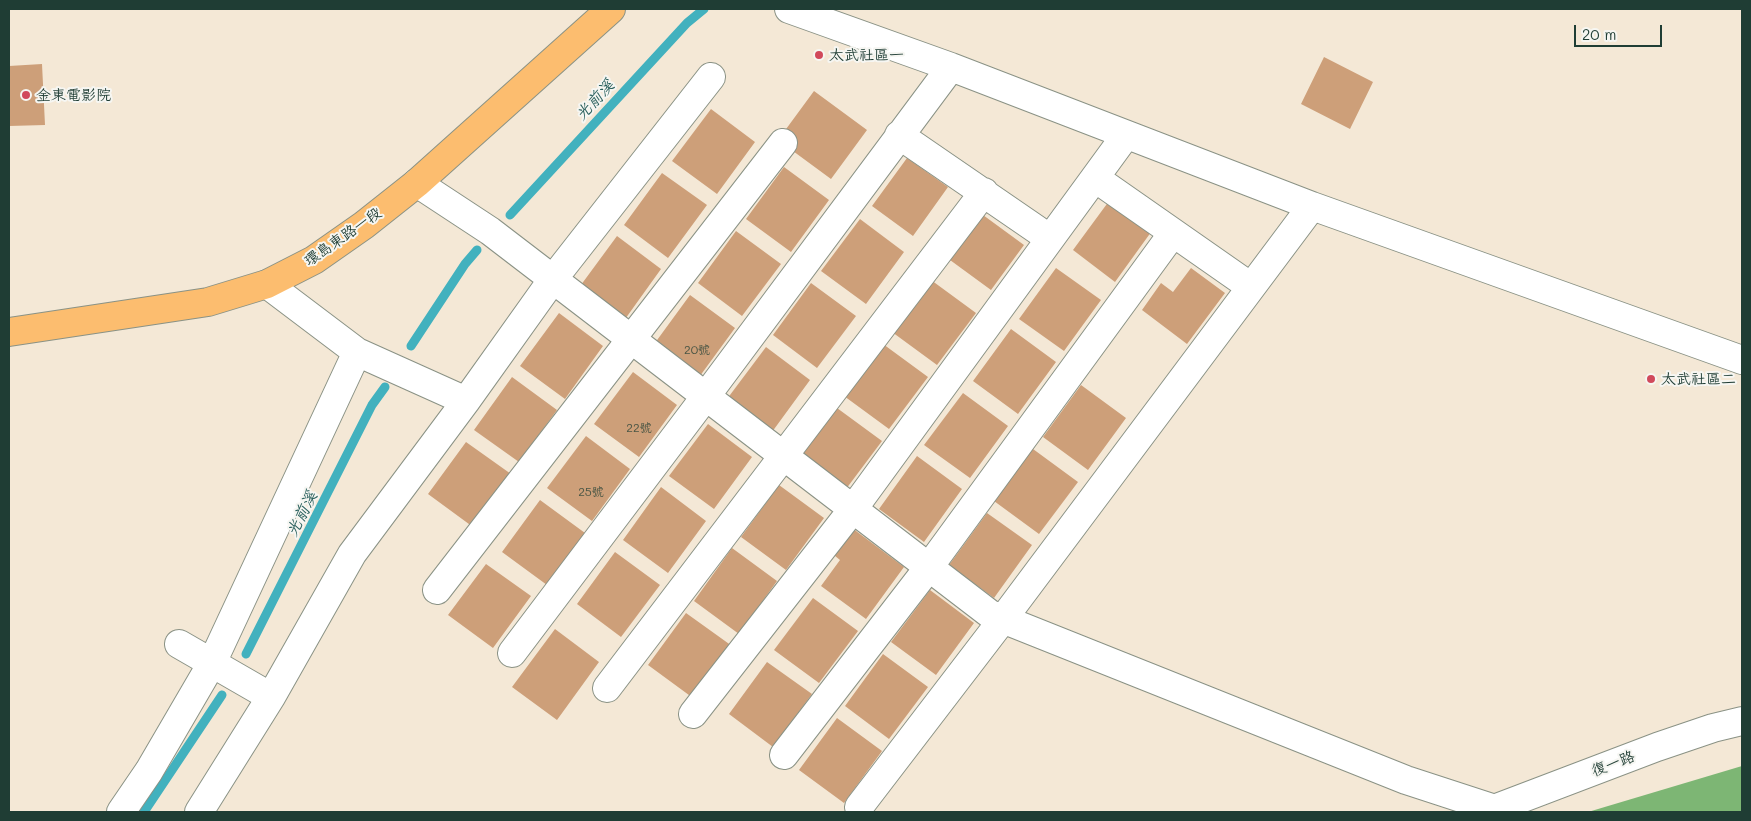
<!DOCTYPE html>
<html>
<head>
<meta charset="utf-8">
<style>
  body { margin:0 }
  #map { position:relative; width:1751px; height:821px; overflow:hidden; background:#f4e8d6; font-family:Mali,sans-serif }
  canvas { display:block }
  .frame { position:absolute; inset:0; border:10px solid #1f3d34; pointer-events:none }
  .scale { position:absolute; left:1574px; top:25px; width:88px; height:22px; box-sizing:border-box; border:2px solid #1f3d34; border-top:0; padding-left:6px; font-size:15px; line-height:18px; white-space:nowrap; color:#1f3d34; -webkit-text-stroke:4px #f6f6f2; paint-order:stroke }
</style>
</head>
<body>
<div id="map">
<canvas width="1751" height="821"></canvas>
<div class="frame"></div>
<div class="scale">20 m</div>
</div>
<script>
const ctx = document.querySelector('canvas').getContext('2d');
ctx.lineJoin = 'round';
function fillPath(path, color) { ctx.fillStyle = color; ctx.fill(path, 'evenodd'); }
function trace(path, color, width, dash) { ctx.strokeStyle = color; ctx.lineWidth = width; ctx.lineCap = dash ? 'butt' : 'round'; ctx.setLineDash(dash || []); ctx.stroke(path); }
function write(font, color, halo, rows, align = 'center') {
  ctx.font = font + ' Mali,"LXGW WenKai TC",sans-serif'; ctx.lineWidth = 4; ctx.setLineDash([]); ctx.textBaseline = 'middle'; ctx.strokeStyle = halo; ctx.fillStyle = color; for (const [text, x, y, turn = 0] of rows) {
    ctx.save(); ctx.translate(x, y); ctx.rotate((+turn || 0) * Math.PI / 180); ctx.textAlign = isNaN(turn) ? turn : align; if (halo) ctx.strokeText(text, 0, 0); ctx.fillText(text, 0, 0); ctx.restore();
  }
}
fillPath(new Path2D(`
  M1742,766v46h-154z`), '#7db674');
trace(new Path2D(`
  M510,215l177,-192 17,-14
  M411,346l54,-82 12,-14
  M246,654l126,-249 13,-18
  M144,812l78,-117`), '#42b1be', 9);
fillPath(new Path2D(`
  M1324,57l49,25 -23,47 -49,-25z
  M42,64l3,61 -36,1v-60z
  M814,91l53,39 -36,49 -53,-39z
  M711,109l44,33 -38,52 -45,-33z
  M907,158l41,29 -35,49 -41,-30z
  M784,167l45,33 -38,52 -45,-33z
  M662,173l45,32 -39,53 -44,-33z
  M1112,197l42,31 -39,54 -42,-32z
  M983,215l41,30 -33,45 -41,-30z
  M860,219l44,33 -38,52 -45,-33z
  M736,231l45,33 -39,52 -44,-33z
  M617,236l44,33 -38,53 -45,-33z
  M1056,268l45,32 -37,51 -45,-32z
  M1191,268l34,25 -38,51 -45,-34 19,-27 12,9z
  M931,280l45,33 -39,52 -45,-33z
  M811,283l45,33 -39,52 -44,-33z
  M690,295l45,33 -38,52 -45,-33z
  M559,313l44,33 -38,53 -45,-33z
  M1011,329l45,33 -38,52 -45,-33z
  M883,344l45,33 -39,52 -45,-33z
  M766,347l44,33 -38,52 -45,-33z
  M633,372l44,33 -38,52 -45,-33z
  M512,377l45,33 -38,52 -45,-32z
  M1081,385l45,33 -38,52 -45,-33z
  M963,393l45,33 -38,52 -46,-33z
  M837,408l45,33 -39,52 -45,-33z
  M708,424l44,33 -38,52 -45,-33z
  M586,436l44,33 -38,52 -45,-33z
  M466,442l45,32 -38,53 -45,-33z
  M1033,449l45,33 -39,52 -45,-33z
  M917,456l45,33 -38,53 -45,-33z
  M779,485l45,33 -38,52 -45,-33z
  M661,487l45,34 -38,52 -45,-33z
  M540,500l45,33 -38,52 -45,-33z
  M987,513l45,32 -38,53 -45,-33z
  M848,525l56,42 -38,52 -45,-33 19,-26 -11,-9z
  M732,548l45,33 -38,53 -45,-33z
  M615,552l45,33 -39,52 -44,-33z
  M486,564l45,32 -38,52 -45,-33z
  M930,590l44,33 -38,52 -45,-33z
  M813,598l45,33 -39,52 -45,-33z
  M686,613l46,33 -39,52 -45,-33z
  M555,629l44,33 -42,58 -45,-33z
  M883,654l45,33 -39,52 -44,-33z
  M767,662l45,32 -39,53 -44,-33z
  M837,718l45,33 -38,52 -45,-33z`), '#cd9f79');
const minor = new Path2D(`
  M789,9l162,58 361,139 430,154
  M899,135l150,103
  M1095,178l156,109
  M417,183l73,48 500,383 416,166 89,29 1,3
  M267,284l90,68 109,49
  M437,590l346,-447
  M179,644l92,53
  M512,653l194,-257 245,-329
  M607,688l377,-496
  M693,714l160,-205 273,-374
  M784,755l145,-188 244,-334
  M859,807l144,-188 309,-413
  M121,812l28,-41 63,-108 145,-311
  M199,812l72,-115 81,-143 114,-153 87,-122 158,-202
  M1486,812l171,-65 56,-19 29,-7`);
const major = new Path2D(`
  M9,332l199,-30 59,-18 47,-24 50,-35 53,-42 194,-174`);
trace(minor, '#8a9285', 30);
trace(major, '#8a9285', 30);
trace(minor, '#fff', 28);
trace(major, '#fcbd6f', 28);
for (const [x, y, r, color] of [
  [819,55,5,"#d1495b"],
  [26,95,5,"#d1495b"],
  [1651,379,5,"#d1495b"]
]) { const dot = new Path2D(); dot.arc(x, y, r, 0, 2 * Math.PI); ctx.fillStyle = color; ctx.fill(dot); trace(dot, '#f6f6f2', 2); }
write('12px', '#4a5645', null, [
  ["20號",697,350],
  ["22號",639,428],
  ["25號",591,492]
]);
write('15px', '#1f3d34', '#f6f6f2', [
  ["太武社區一",829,55],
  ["金東電影院",36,95],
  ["太武社區二",1661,379]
], 'left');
write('15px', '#1f3d34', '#f6f6f2', [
  ["環島東路一段",343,237,-35],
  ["復一路",1613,764,-21]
]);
write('italic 16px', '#2a605d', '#f6f6f2', [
  ["光前溪",595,100,-47],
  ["光前溪",302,514,-63]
]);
</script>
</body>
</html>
